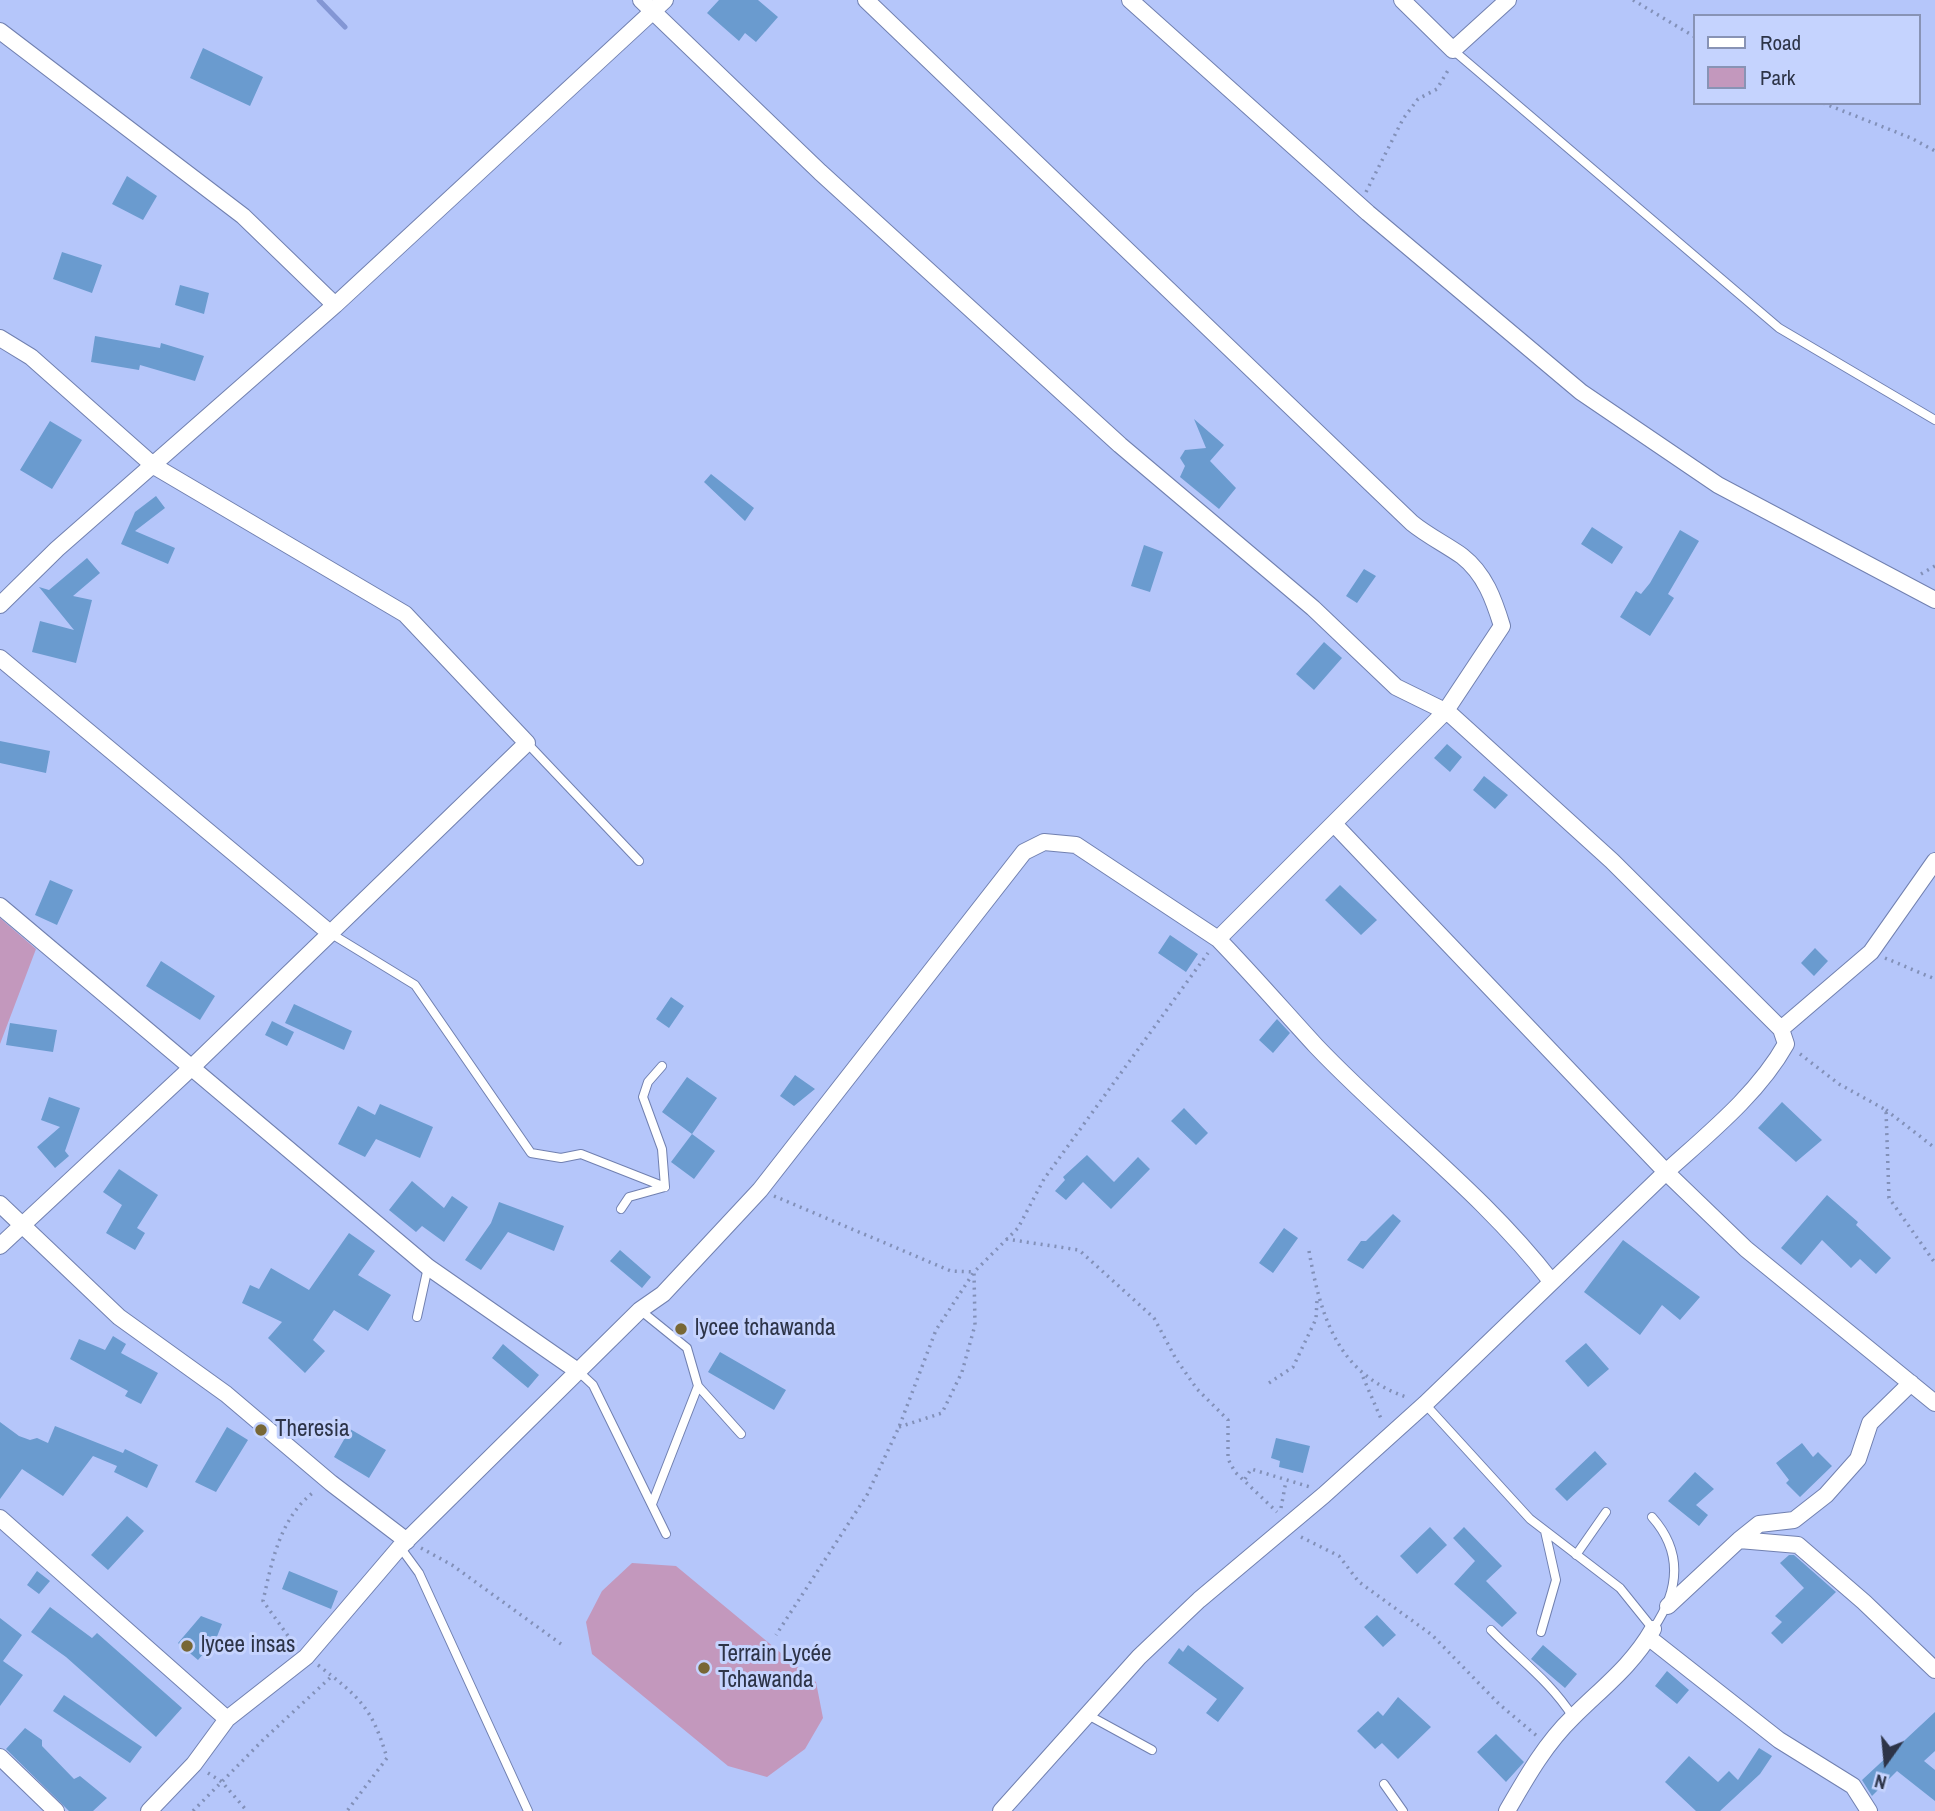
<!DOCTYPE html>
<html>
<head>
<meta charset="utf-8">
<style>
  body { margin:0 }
  #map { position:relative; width:1935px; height:1811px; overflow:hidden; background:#b5c6fa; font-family:"Archivo Narrow",sans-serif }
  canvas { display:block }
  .legend { position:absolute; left:1693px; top:14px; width:228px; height:91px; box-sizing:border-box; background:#c5d3fe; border:2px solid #8893b5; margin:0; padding:9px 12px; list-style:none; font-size:21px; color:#2d3448 }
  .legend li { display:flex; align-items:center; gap:14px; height:35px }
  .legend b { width:35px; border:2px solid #8893b5 }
  .north { position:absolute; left:1851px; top:1727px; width:70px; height:70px; -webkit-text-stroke:5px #c5d3fe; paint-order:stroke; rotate:195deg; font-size:19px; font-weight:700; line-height:28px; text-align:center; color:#2d3448 }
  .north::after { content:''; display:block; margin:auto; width:24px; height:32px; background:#2d3448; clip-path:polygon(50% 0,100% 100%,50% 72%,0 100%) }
</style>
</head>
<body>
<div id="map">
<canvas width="1935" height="1811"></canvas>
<ul class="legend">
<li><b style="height:9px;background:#fff"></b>Road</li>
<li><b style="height:19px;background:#c398bd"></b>Park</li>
</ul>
<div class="north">N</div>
</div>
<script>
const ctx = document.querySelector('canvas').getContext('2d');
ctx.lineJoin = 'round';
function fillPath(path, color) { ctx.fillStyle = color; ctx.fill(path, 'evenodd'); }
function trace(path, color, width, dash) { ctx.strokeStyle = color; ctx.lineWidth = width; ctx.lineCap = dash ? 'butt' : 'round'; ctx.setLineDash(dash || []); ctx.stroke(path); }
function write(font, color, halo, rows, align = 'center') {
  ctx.font = font + ' "Archivo Narrow",sans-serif'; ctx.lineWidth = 6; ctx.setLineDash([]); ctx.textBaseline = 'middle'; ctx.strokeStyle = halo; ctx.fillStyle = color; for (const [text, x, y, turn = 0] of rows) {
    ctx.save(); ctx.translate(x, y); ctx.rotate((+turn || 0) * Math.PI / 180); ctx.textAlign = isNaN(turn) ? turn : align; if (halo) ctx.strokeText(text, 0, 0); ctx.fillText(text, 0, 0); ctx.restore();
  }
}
fillPath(new Path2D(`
  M0,918l36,31 -36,95z
  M632,1563l44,3 140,116 7,36 -18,31 -38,28 -39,-11 -136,-112 -6,-32 16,-31z`), '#c398bd');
trace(new Path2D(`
  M319,0l26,27`), '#8396d4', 5);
fillPath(new Path2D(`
  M719,0h39l20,17 -22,25 -11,-9 -6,8 -32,-28z
  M203,48l60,29 -13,29 -60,-28z
  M127,176l30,20 -14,24 -31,-16z
  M62,252l40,13 -10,28 -39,-14z
  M180,285l29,8 -5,21 -29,-9z
  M95,336l65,12 1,-5 43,13 -9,25 -55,-16 -1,5 -48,-8z
  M1194,419l30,26 -14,16 26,27 -17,21 -39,-32 5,-11 -5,-8 5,-8 21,-2z
  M50,421l32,19 -30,49 -32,-19z
  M711,474l43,34 -9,13 -41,-39z
  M156,496l9,12 -30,23 40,17 -7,16 -47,-20 14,-32z
  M1592,527l31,20 -11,17 -31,-20z
  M1680,530l19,11 -31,53 6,4 -24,38 -30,-19 16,-26 5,3 9,-11z
  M1144,545l19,7 -13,40 -19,-6z
  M87,558l13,15 -27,23 19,4 -16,63 -44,-11 8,-31 34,9 -35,-43 10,3z
  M1364,569l12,7 -19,27 -11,-7z
  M1324,642l18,16 -28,32 -18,-16z
  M0,741l50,10 -4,22 -46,-10z
  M1447,744l15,13 -12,15 -16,-14z
  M1484,776l24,19 -13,14 -22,-19z
  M50,880l23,10 -16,35 -22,-10z
  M1340,885l37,35 -16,15 -36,-35z
  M1170,935l28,19 -12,18 -28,-19z
  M1815,948l13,13 -14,15 -13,-13z
  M161,961l54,35 -15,24 -54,-34z
  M671,997l13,9 -15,22 -13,-9z
  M294,1004l58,27 -8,19 -59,-27z
  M1277,1019l13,14 -17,20 -14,-13z
  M272,1021l22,11 -7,14 -22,-11z
  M10,1023l47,7 -4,22 -47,-7z
  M795,1075l20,14 -21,17 -14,-10z
  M687,1077l30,21 -25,36 -30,-22z
  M49,1097l31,11 -15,43 4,5 -14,12 -18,-21 23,-20 -19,-7z
  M1782,1102l40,38 -26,22 -38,-34z
  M380,1104l53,23 -13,31 -44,-19 -11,18 -27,-13 20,-38 17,9z
  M1184,1108l24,25 -12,12 -25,-24z
  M692,1134l23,17 -21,28 -23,-17z
  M1087,1155l27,27 24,-25 12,12 -39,40 -28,-27 -17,18 -11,-9 10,-11 -2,-3z
  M119,1169l39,26 -21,33 8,5 -10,17 -29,-17 16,-28 -19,-13z
  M412,1181l32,27 8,-12 16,11 -24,35 -22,-16 -6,6 -27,-22z
  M1827,1195l31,27 -2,3 35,33 -15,16 -16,-15 -9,9 -29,-28 -21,25 -20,-17z
  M499,1202l65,24 -10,25 -46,-19 -27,38 -16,-10 26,-37z
  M1393,1214l8,7 -38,48 -16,-9 14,-19h5z
  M1284,1228l14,10 -25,35 -14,-10z
  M349,1233l26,18 -17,24 33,20 -23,36 -34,-21 -21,30 12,11 -20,22 -37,-35 14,-16 -40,-19 8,-18 9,4 12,-21 38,22z
  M1623,1240l77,57 -20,23 -18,-15 -22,30 -56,-43z
  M620,1250l31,27 -9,11 -32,-27z
  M113,1336l13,8 -5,9 37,20 -17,31 -16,-8 3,-5 -58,-32 9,-20 26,11z
  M1586,1343l23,26 -21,18 -23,-26z
  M503,1344l36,31 -11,13 -36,-30z
  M720,1352l66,38 -12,20 -66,-38z
  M0,1422l19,14 11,4 7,-2 11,5 7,-17 68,27 2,-4 33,16 -11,23 -33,-16 3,-6 -24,-10 -30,40 -41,-27 -22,30z
  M227,1427l21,13 -32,52 -21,-10z
  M350,1429l36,21 -17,28 -35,-21z
  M1276,1438l34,8 -7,27 -24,-6 1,-6 -9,-3z
  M1802,1443l11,14 5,-5 14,14 -32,31 -14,-14 3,-3 -13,-17z
  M1595,1451l12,13 -40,37 -12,-12z
  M1695,1472l19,17 -18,16 12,10 -9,11 -31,-25z
  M127,1516l17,15 -36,39 -17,-15z
  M1430,1527l17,18 -30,29 -17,-18z
  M1464,1527l38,39 -16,15 31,32 -15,14 -48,-43 21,-23 -22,-23z
  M1789,1555h5l42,37 -54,52 -11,-11 11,-11 -7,-6 29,-28 -24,-25z
  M37,1571l13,10 -11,13 -12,-9z
  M289,1571l49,20 -7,18 -49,-20z
  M50,1607l42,31 5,-5 85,75 -26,29 -90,-80 -35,-25z
  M1377,1615l19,20 -13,12 -19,-20z
  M201,1616l21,8 -6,15 -18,21 -20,-17z
  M0,1618l22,17 -19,26 20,14 -23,31z
  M1188,1645l56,43 -26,34 -12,-9 11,-14 -49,-36 11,-15 4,4z
  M1543,1645l34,29 -12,14 -34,-29z
  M1667,1671l22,19 -12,14 -22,-18z
  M64,1695l78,52 -12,16 -77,-52z
  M1398,1697l33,30 -33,32 -16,-16 -7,6 -18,-18 21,-20 5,5z
  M1935,1712v39l-11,10 11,9v31l-38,-30 -25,25 -10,-16z
  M25,1728l17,12v6l32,33 6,-3 27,22 -14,13h-24l-63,-62z
  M1496,1734l28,28 -18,20 -29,-30z
  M1759,1748l13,8 -12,18 -40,37h-24l-31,-29 24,-26 29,26 11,-11 9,9z`), '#6a9bcf');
const lane = new Path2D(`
  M1453,50l326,278 156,92
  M527,743l112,118
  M330,933l85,52 116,168 30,5 20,-4 84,33 -3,-38 -19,-52 5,-15 14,-16
  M621,1209l8,-12 36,-10
  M640,1310l47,38 11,38 43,48
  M417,1317l11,-50
  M579,1372l14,13 73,149
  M1425,1404l105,115 90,69 33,41c26,-38 31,-76 -1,-112
  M652,1504l46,-118
  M400,1547l19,26 109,238
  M1576,1555l30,-43
  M1491,1630c28,29 60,52 82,87
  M1541,1632l15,-52 -11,-49
  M1088,1715l64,35
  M1384,1784l19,27`);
const street = new Path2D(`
  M641,0l179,172 300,273 193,163 83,79 53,26 163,148 169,168 5,15c-28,50 -78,90 -120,128l80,77 189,154
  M1130,0l238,213 213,179 137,93 217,115
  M1402,0l51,50 55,-50
  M0,31l243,185 92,89
  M0,338l31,19 123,109 251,148 122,129 -337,326 -190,177
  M0,605l57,-56 278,-244 330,-305
  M0,658l330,275
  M0,906l428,361 151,105
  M1218,939c34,35 65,71 98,107 76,80 167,147 235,235
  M1781,1029l90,-77 64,-91
  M0,1204l119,113 107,77 105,89 76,58
  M0,1518l227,201
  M1739,1540l20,-16 35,-4 32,-25 32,-36 12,-36 41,-40
  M1668,1606l71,-66 59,5 66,57 71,68
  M1648,1637l131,103 74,46 16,25
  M0,1757l56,54
  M149,1811l45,-47 33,-45 79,-62 94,-110 240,-237 23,-16 97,-104 264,-338 20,-10 32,3 142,94 227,-227 57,-86c-8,-26 -17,-52 -40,-70 -17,-12 -34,-20 -50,-33l-546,-523
  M1001,1811l138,-154 60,-57 125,-105 101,-91 241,-232 -331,-347
  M1507,1811c19,-33 38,-67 66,-94 29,-29 59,-51 80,-88`);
trace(lane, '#7180b0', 10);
trace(street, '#7180b0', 18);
trace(new Path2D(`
  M1633,0l62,37
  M1823,103l88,35 24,13
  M1366,192l37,-73 15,-20 19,-10 13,-22
  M1921,574l14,-8
  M1885,958l50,21
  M1800,1054l39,30 47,26 3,88 46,65
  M1886,1110l49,38
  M774,1196l177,75 23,1 -38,58 -37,97 -32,68 -91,140
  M1006,1239l73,11 75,68 22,41 21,30 31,31v39l7,13 42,40
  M1309,1251c12,67 29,124 100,147
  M1363,1377l19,44
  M1269,1383l24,-16 23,-48 1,-19
  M899,1427l43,-14 20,-41 13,-47 -1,-53 44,-44 26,-49 164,-226
  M1245,1479l6,-10 59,18
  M1281,1508l5,-27
  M1301,1537l38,19 20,26 73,53 67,69 38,32
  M421,1548l31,17 109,79
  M296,1647l-33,-46c9,-40 17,-84 52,-110
  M318,1665c41,32 54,42 69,93l-40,53
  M208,1773l14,9 25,29
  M193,1811l71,-72 68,-63`), '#8290b8', 3.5, [2, 5]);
trace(lane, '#fff', 8);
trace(street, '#fff', 16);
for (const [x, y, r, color] of [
  [681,1329,7,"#786735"],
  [261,1430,7,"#786735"],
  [187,1646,7,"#786735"],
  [704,1668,7,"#786735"]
]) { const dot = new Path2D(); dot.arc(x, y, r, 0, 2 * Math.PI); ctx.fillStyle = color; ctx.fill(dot); trace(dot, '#c5d3fe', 2.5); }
write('23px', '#2d3448', '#c5d3fe', [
  ["lycee tchawanda",695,1329],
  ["Theresia",275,1430],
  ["lycee insas",201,1646],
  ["Terrain Lycée",718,1655],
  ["Tchawanda",718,1681]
], 'left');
</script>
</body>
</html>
